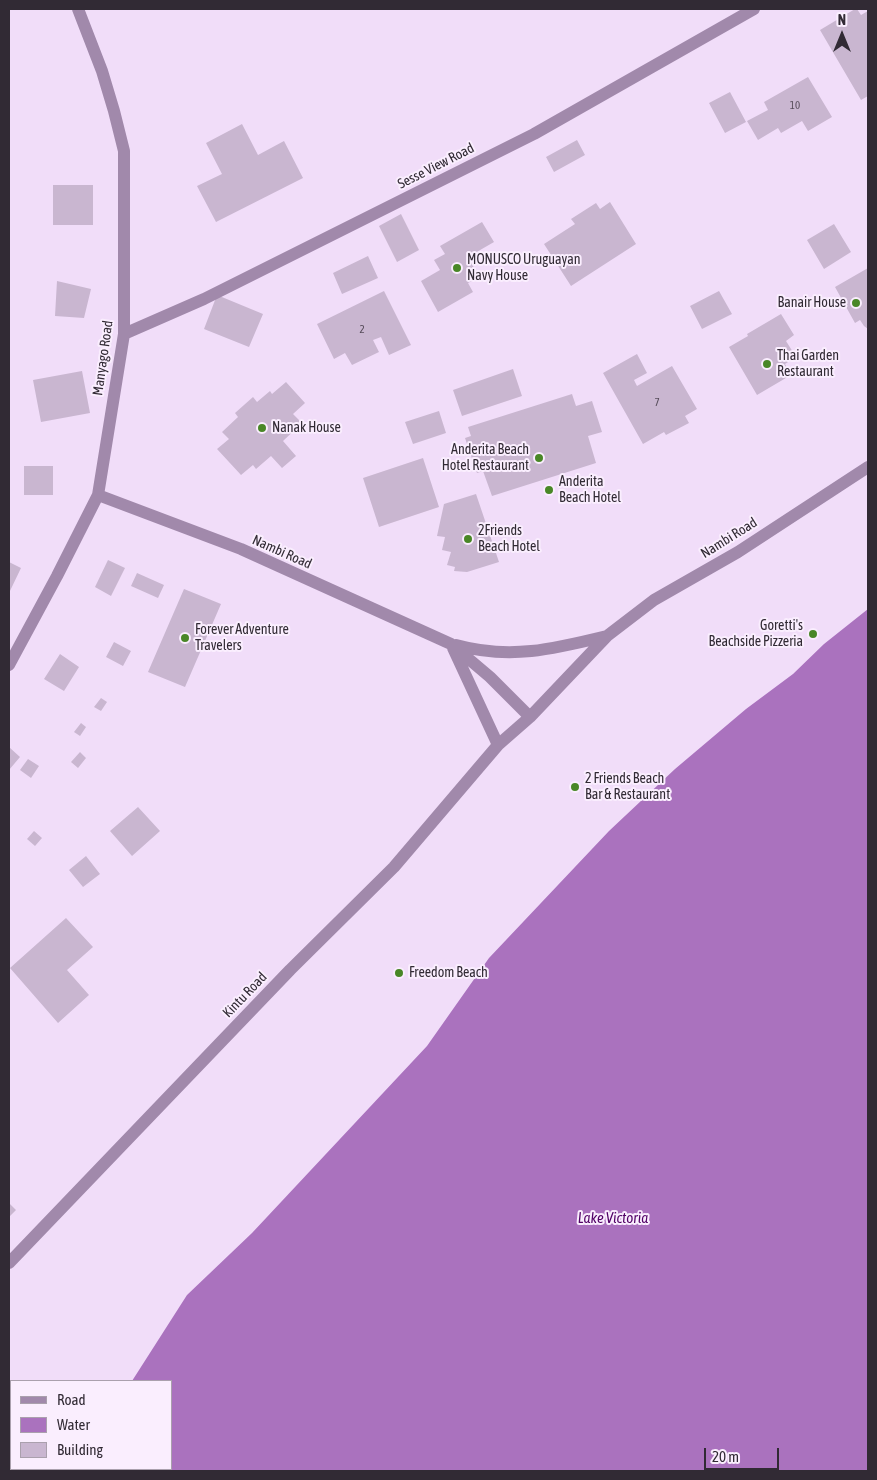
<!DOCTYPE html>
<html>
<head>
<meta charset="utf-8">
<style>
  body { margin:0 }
  #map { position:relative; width:877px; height:1480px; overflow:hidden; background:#f1ddf9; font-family:"Asap Condensed",sans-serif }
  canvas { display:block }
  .frame { position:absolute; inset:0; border:10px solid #312a34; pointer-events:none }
  .legend { position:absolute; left:10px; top:1380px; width:162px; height:90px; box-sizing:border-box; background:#faeefe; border:1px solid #aaa0ad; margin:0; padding:6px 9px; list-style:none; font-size:15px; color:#312a34 }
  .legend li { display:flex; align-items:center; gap:10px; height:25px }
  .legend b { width:25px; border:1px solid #aaa0ad }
  .north { position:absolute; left:817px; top:10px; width:50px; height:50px; -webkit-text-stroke:4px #faeefe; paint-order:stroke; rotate:0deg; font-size:14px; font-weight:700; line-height:20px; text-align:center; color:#312a34 }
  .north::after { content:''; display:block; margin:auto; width:18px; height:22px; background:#312a34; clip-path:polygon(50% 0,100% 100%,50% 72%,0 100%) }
  .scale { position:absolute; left:704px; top:1448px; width:75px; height:22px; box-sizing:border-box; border:2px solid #312a34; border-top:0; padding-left:6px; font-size:15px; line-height:18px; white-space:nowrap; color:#312a34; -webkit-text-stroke:4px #faeefe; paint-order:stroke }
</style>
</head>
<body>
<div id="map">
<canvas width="877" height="1480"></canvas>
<div class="frame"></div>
<ul class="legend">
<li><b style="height:6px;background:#a189ab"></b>Road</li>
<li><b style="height:14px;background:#aa72be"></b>Water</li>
<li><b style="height:14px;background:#c9b6d0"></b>Building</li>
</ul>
<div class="north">N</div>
<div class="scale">20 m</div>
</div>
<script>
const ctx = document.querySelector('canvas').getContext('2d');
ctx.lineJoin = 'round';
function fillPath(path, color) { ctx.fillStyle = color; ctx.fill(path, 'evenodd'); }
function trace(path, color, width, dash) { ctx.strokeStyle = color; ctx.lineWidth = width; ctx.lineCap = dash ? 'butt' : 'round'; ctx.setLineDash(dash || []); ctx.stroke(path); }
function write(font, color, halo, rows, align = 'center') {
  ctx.font = font + ' "Asap Condensed",sans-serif'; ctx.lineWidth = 4; ctx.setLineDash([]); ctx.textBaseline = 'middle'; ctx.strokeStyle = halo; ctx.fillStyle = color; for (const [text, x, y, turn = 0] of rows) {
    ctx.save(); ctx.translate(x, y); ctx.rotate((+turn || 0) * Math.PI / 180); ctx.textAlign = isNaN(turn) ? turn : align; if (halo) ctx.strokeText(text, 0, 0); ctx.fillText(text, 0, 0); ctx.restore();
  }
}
fillPath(new Path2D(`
  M868,609v862h-784l1,-2h86v-88h-39l55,-86 65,-62 175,-187 62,-88 120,-127 66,-62 71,-60 47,-35 31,-30z`), '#aa72be');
fillPath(new Path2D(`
  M855,9h2l4,6 7,-4v85l-7,4 -41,-70z
  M808,77l24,40 -24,14 -6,-10 -21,12 -3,-5 -20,12 -11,-19 21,-11 -4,-8z
  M730,92l16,30 -21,11 -16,-30z
  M242,124l16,31 26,-14 19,37 -87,44 -19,-36 25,-12 -16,-31z
  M577,140l8,15 -31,17 -8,-15z
  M53,185h40v40h-40z
  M610,202l26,42 -65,42 -27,-42 31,-20 -4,-5 25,-16 4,6z
  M401,214l18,36 -22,12 -18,-36z
  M482,222l12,20 -26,15 11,20 -11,6 5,9 -35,20 -17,-31 19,-11 -6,-10 11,-6 -5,-8z
  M834,224l17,28 -27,17 -17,-29z
  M368,256l10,22 -36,16 -9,-21z
  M868,268v61l-4,-3 -4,-6 -5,3 -20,-36z
  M57,281l34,8 -7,29 -29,-2z
  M384,291l27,54 -22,10 -8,-18 -8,3 6,12 -27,13 -7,-12 -11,6 -17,-35z
  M719,291l13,23 -30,15 -12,-23z
  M217,295l46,19 -14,33 -45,-18z
  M781,314l13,21 -8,6 10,16 -11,7 6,11 -34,20 -28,-48 19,-11 -1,-2z
  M637,354l10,19 -13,7 3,6 35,-20 25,43 -12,7 4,7 -23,12 -2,-3 -21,12 -40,-71z
  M513,369l9,27 -60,20 -9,-26z
  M82,371l8,42 -49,9 -8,-42z
  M286,382l19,21 -12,11 9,9 -19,18 13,15 -14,12 -11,-12 -15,13 -3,-4 -12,10 -24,-26 12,-10 -7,-7 16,-15 -3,-4 18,-16 4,5 13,-11 2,3z
  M572,394l4,12 16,-5 10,31 -14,4 8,27 -104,33 -9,-25 -6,2 -12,-35 6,-2 -3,-9z
  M439,411l7,22 -33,11 -8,-22z
  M423,458l16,49 -60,20 -16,-49z
  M24,466h29v29h-29z
  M476,494l23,68 -32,10 -13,-1 1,-4 -8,-2 4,-13 -9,-2 3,-13 -8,-1 7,-32z
  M108,560l17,8 -14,28 -16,-9z
  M9,562l12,6 -12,25z
  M137,573l27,12 -6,13 -27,-12z
  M184,589l37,15 -36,83 -37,-15z
  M114,642l17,9 -8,15 -17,-9z
  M60,654l19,13 -15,24 -20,-12z
  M101,698l6,4 -6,9 -7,-4z
  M81,723l5,4 -6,9 -6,-4z
  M9,747l11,10 -11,13z
  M80,752l6,6 -8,10 -7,-6z
  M28,759l11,7 -8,12 -11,-8z
  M138,807l22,24 -28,25 -22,-25z
  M34,831l8,7 -7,8 -8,-7z
  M86,856l14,18 -17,13 -14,-17z
  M66,918l27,29 -26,23 22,25 -31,28 -48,-55z
  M9,1203l7,7 -7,7z`), '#c9b6d0');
trace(new Path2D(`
  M124,334l80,-35 330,-165 220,-125
  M98,495l143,54 210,95 39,33 40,40
  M456,645c54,15 98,4 151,-9
  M453,648l45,97
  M9,665l48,-89 41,-81 26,-161v-183l-10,-40 -12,-40 -24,-62
  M9,1263l281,-293 104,-103 104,-122 32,-28 77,-81 47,-36 84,-48 130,-85`), '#a189ab', 12);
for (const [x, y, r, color] of [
  [457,268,5,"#498727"],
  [856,303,5,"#498727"],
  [767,364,5,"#498727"],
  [262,428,5,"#498727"],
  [539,458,5,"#498727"],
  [549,490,5,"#498727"],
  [468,539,5,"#498727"],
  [813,634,5,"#498727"],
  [185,638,5,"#498727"],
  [575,787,5,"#498727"],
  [399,973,5,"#498727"]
]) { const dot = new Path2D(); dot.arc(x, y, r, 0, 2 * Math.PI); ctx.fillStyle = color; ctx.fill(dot); trace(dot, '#faeefe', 2); }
write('11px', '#574d5b', null, [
  ["10",795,106],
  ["2",362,330],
  ["7",657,403]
]);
write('14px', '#312a34', '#faeefe', [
  ["Sesse View Road",436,166,-27],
  ["Manyago Road",103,358,-82],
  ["Nambi Road",729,538,-32],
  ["Nambi Road",282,552,24],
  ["Kintu Road",245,995,-46]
]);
write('14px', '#312a34', '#faeefe', [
  ["MONUSCO Uruguayan",467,260],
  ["Navy House",467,276],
  ["Banair House",846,303,"right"],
  ["Thai Garden",777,356],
  ["Restaurant",777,372],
  ["Nanak House",272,428],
  ["Anderita Beach",529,450,"right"],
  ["Hotel Restaurant",529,466,"right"],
  ["Anderita",559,482],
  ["Beach Hotel",559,498],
  ["2Friends",478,531],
  ["Beach Hotel",478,547],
  ["Goretti's",803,626,"right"],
  ["Beachside Pizzeria",803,642,"right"],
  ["Forever Adventure",195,630],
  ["Travelers",195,646],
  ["2 Friends Beach",585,779],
  ["Bar & Restaurant",585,795],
  ["Freedom Beach",409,973]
], 'left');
write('italic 15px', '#510166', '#faeefe', [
  ["Lake Victoria",613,1218]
]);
</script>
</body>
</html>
